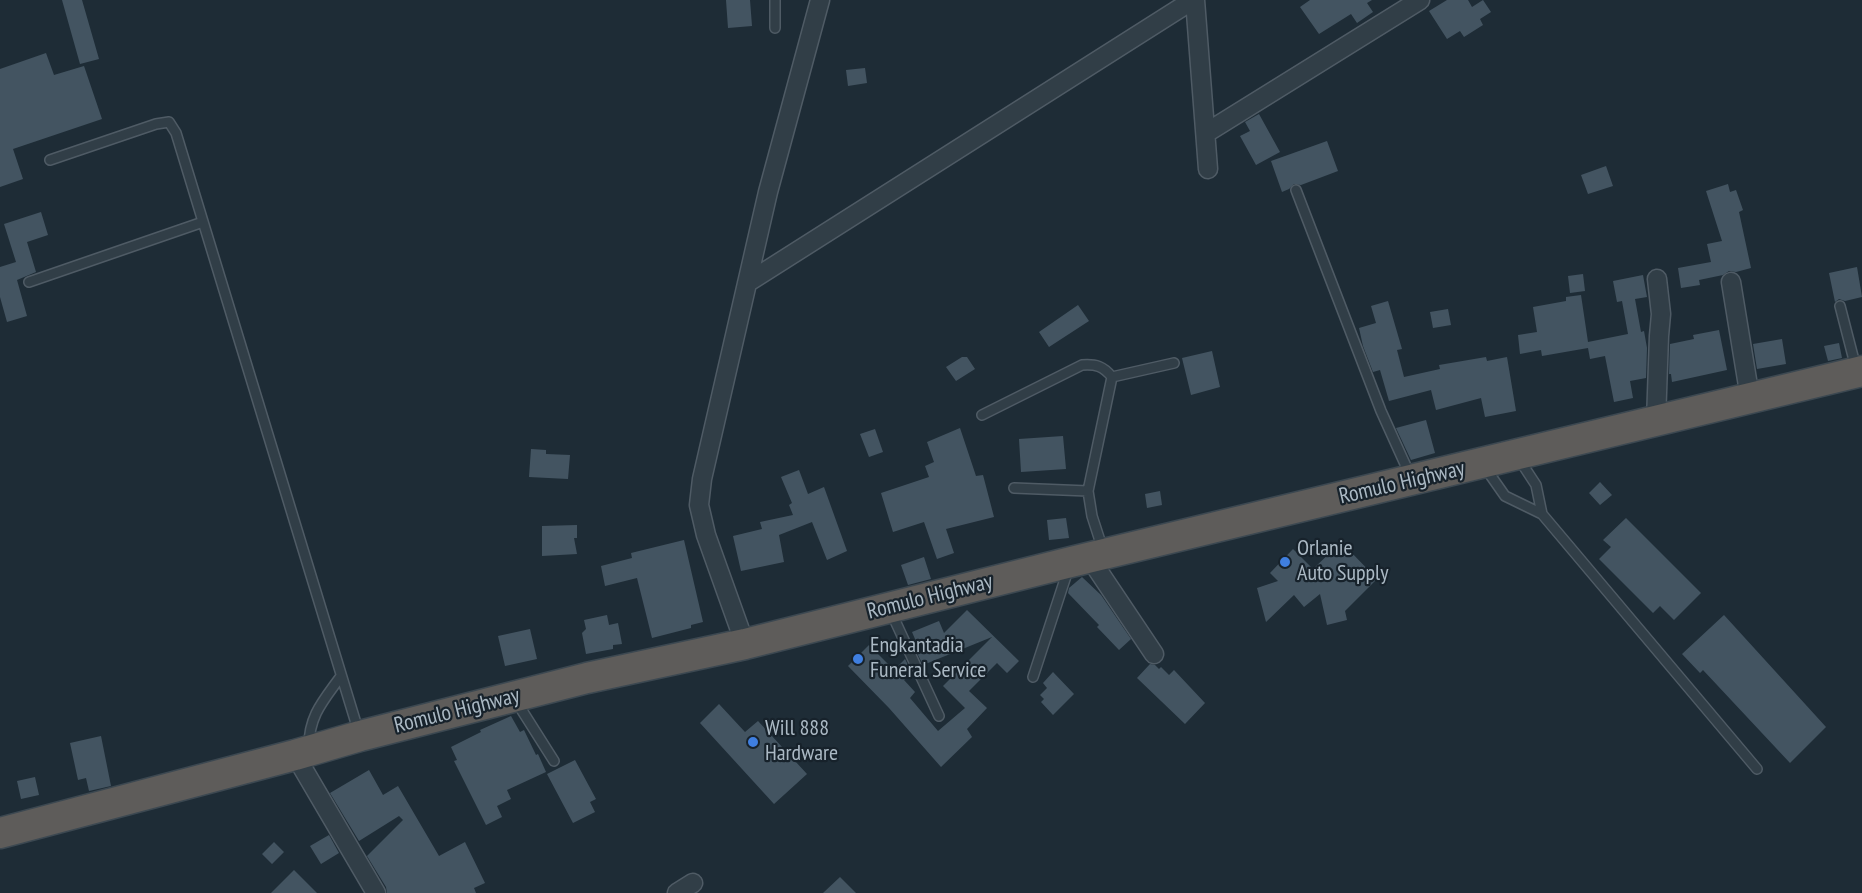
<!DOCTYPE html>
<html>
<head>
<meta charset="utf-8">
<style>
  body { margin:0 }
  canvas { display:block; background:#1e2c36 }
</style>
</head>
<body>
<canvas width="1862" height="893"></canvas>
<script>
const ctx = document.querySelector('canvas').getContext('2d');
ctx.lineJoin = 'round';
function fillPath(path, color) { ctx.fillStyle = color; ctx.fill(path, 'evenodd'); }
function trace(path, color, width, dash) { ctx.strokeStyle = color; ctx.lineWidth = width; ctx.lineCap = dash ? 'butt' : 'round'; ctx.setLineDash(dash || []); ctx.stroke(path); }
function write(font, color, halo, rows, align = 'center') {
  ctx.font = font + ' "PT Sans Narrow",sans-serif'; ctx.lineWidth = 4.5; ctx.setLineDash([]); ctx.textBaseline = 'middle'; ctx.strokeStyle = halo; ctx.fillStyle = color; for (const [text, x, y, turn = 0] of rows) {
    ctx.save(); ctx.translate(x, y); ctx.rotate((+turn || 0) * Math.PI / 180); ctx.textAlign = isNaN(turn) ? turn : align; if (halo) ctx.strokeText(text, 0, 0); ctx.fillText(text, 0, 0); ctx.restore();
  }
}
fillPath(new Path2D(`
  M62,0h20l17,59 -19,5z
  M726,0h24l2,26 -24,2z
  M1310,0h62l-5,3 6,9 -16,11 -6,-9 -32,20 -19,-27z
  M1447,0h21l4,7 11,-7 8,12 -11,7 3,6 -19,12 -4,-6 -13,8 -18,-28z
  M46,53l8,22 30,-9 18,53 -89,30 10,30 -23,8v-118z
  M865,68l2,15 -19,3 -2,-16z
  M1259,114l21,38 -24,13 -16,-29 10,-5 -5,-9z
  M1327,141l11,30 -37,14 -7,-1 -5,5 -7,3 -11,-31z
  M1606,166l7,20 -25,8 -7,-19z
  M1728,184l2,8 6,-2 7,20 -4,2 12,56 -15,4 -7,-1 -6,4 -24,5 1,5 -19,3 -3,-20 33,-6 -4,-18 15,-3 -16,-50z
  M41,212l7,23 -21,7 9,30 -19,8 10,36 -20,6 -7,-25v-30l16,-5 -12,-38z
  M1857,267l5,30 -17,4 -6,-2 -4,3 -6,-29z
  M1583,274l2,17 -15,2 -2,-17z
  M1643,275l4,22 -12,2 6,33 3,-1 3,17 -1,30 -16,3 3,17 -19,4 -9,-46 -15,3 -2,-11 -46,8 -1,-6 -21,4 -2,-19 19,-3 -4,-25 33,-6v-4l15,-2 7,47 40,-8 -6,-33 -5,1 -4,-21z
  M1388,301l14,48 -5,1 7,27 36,-8 -1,-4 47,-8 1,4 20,-4 9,54 -31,6 -4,-19 -45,12 -5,-20 -42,11 -9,-31 -7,2 -10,-26 -4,-18 17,-5 -5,-17z
  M1078,305l11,16 -40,26 -10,-15z
  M1448,309l3,16 -18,3 -3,-16z
  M1719,330l8,40 -55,12 -1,-8h-2l1,-30 24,-5 -1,-4z
  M1782,339l4,25 -29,5 -4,-25z
  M1839,343l3,15 -14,3 -4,-15z
  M1212,351l8,36 -29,8 -9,-37z
  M962,357h5l8,12 -19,12 -10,-14z
  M1426,420l9,33 -24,7 -15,-32z
  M960,428l16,48 7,-1 11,42 -48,12 8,24 -17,6 -13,-37 -31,10 -12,-39 48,-16 -4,-11 9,-4 -7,-20z
  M875,429l8,23 -14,5 -9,-23z
  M1063,436l3,33 -45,3 -2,-33z
  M531,449l15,1v4l24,1 -2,24 -39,-2z
  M799,470l9,24 16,-7 23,64 -20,9 -15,-38 -33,13 5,27 -43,9 -8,-35 29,-7 -2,-7 33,-7 -4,-10 3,-2 -11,-26z
  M1600,482l12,13 -12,10 -11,-12z
  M1160,491l2,14 -15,3 -2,-14z
  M1066,518l3,20 -20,2 -2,-20z
  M1626,518l75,75 -27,27 -14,-14 -7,7 -54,-54 12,-12 -8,-7z
  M577,525v13h-3l3,16 -35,2v-30z
  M684,540l19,82 -12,3v3l-39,10 -15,-60 -32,8 -4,-20 31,-8 -1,-5z
  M1293,549l20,20 21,-20 8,8 7,-7 28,29 -32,32 2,9 -20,5 -7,-31 -16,13 -10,-12 -28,27 -9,-34 21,-7 -8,-8z
  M924,557l7,22 -23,6 -7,-20z
  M1082,577l19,18 30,44 -12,11 -22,-23 2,-2 -31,-32 1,-5z
  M967,610l52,51 -12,12 -10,-10 -28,28 18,17 -20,21 5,8 -31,30 -52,-59 -41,-42 21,-21 25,25 11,-11 7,14 -8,7 11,12 -5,6 28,33 27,-23 -22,-22 49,-49 -69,28 -8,-16 3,-3 -6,-14 27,-11 5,12z
  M607,615l2,10 9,-2 4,21 -9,1v4l-27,5 -4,-21 4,-4 -2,-9z
  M1724,615l102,112 -36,36 -87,-93 -3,3 -18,-19z
  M530,629l7,30 -32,7 -7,-30z
  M1150,664l5,1 4,4 2,-2 8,8 5,-5 31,33 -20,21 -48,-46z
  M1053,672l21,22 -21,21 -12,-13 3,-3 -4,-4 7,-7 -4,-5z
  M719,704l26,28 13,-11 49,53 -33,30 -74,-81z
  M511,716l9,16 4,-2 12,25 2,-1 8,18 -39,18 4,9 -14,7 5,11 -16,8 -32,-64 3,-1 -6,-13 30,-15 -1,-2z
  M101,736l10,50 -22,5 -3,-13 -8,2 -8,-37z
  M575,760l21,39 -6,3 5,10 -22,11 -26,-49z
  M369,770l14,25 15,-9 41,70 26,-14 20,41 -11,5 2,5h-89l-1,-6 -19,-31 36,-36 -4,-4 -40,25 -29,-48z
  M35,777l4,18 -18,4 -4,-18z
  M329,835l10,18 -18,11 -11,-18z
  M274,842l10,10 -12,12 -10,-10z
  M294,870l23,23h-46z
  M840,877l16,16h-33z`), '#435461');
const service = new Path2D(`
  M775,28v-28
  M50,160l106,-36 13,-2 7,11 183,600
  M1296,190l85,221 29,64
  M29,282l174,-60
  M1840,306l16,62
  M1112,377l62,-14
  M982,415l100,-50c14,-1 21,1 30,12l-24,114 4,25 11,34
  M1519,459l17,26 6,29
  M1484,466l21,30 37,18 215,255
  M1014,488l74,3
  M891,612l48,104
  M1033,677l35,-107
  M516,701l38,60
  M309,746c0,-31 15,-46 32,-70`);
const minor = new Path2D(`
  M1195,0l13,169
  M1206,133l214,-133
  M1731,282l19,116
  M747,283l446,-283
  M1656,421l3,-85 2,-22 -4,-35
  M1089,557l65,97
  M745,644l-39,-109 -7,-30 3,-26 66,-287 52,-192
  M295,755l81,138
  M677,893l16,-10`);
const trunk = new Path2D(`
  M0,833l295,-78 65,-19 227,-58 158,-34 326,-82 791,-191`);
trace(service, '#4f5b65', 12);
trace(minor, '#4f5b65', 21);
trace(trunk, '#3c4851', 33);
trace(service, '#313e47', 9);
trace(minor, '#313e47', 18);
trace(trunk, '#5e5c5a', 30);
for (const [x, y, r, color] of [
  [1285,562,6,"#3f7fe0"],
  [858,659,6,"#3f7fe0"],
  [753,742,6,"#3f7fe0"]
]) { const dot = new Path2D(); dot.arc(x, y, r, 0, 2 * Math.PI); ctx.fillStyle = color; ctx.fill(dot); trace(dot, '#17222b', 2); }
write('22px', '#abb9c4', '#17222b', [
  ["Romulo Highway",1402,483,-13],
  ["Romulo Highway",930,597,-14],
  ["Romulo Highway",457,711,-14]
]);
write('22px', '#abb9c4', '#17222b', [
  ["Orlanie",1297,549],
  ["Auto Supply",1297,574],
  ["Engkantadia",870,646],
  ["Funeral Service",870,671],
  ["Will 888",765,729],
  ["Hardware",765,754]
], 'left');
</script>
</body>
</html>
